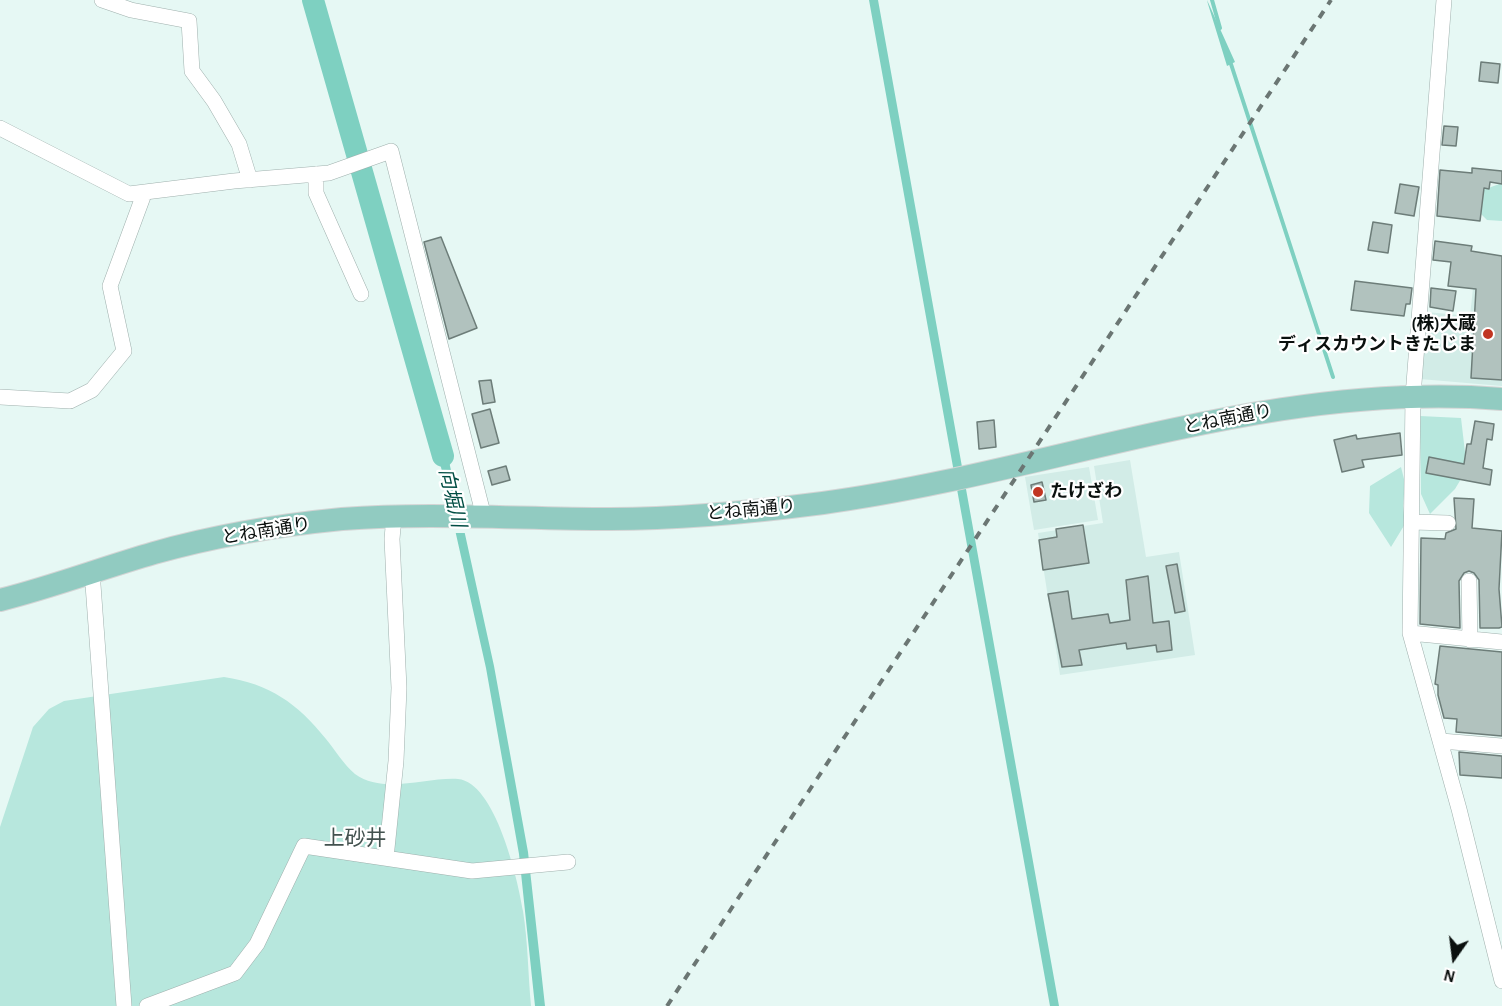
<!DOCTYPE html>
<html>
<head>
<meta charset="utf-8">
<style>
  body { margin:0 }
  #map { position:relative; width:1502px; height:1006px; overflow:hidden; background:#e6f8f4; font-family:"Alegreya Sans",sans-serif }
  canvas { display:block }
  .north { position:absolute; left:1424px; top:928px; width:60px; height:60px; -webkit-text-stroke:4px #fff; paint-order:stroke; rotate:194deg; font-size:16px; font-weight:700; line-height:24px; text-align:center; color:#0a100e }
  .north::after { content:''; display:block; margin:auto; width:21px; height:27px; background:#0a100e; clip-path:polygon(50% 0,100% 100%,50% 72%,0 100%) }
</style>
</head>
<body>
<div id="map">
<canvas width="1502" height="1006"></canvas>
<div class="north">N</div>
</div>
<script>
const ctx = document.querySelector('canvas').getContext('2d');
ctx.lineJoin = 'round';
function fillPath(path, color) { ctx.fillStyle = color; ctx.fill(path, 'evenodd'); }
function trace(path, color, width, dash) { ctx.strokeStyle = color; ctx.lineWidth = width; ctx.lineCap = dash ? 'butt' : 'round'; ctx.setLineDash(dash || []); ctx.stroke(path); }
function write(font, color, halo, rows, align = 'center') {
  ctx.font = font + ' "Alegreya Sans","Noto Sans JP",sans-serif'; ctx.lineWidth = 4.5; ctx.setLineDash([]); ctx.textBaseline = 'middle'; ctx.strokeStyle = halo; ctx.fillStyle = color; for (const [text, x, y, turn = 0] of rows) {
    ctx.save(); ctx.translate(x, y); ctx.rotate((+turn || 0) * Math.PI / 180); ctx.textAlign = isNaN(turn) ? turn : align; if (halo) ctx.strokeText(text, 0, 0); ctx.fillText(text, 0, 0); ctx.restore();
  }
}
fillPath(new Path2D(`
  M1474,279l28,2v105l-82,-7 6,-67 44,4z
  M1130,460l16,97 33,-5 16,103 -135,20 -22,-142 65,-10 -9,-57z
  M1089,467l9,53 -64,10 -9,-53z`), '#d2ece7');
fillPath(new Path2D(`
  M1502,183v38l-15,-1 -23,-23z
  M1420,416l41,2 6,51 -12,20 -25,25 -9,-20z
  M1401,467l4,16 -2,23 2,18 -14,23 -22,-34 1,-27z
  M224,677c46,7 73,26 102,62 9,11 18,26 29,35 29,21 71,3 103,5 37,3 60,100 65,132 5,31 5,64 8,95h-531v-179l33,-100 16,-18 15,-8z`), '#b7e7dd');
fillPath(new Path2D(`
  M869,0h9l181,1006h-9z
  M1207,0l28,62 -8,4 -19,-62z
  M441,425l53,241 34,186 17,154h-10l-16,-152 -33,-186 -54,-241z`), '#7ed0c1');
fillPath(new Path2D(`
  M444,499h16l8,34h-16z`), '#e6f8f4');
trace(new Path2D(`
  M1212,0l8,28
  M1230,61l103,316`), '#7ed0c1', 4);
trace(new Path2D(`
  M313,0l130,456`), '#7ed0c1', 22);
const building = new Path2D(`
  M1481,62l19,2 -2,19 -19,-2z
  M1444,126l14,1 -2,19 -14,-1z
  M1472,168l30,3v13l-12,-2 -1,7 -5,-1 -4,33 -43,-5 3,-46 32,3z
  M1400,184l19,3 -5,29 -19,-3z
  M1373,222l19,3 -4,28 -20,-3z
  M441,237l36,91 -28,11 -25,-97z
  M1435,241l37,5 -1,5 31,5v124l-31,-2 5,-89 -28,-3 3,-24 -18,-2z
  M1355,281l57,7 -2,16h-4l-2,12 -53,-6z
  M1431,288l25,3 -3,20 -23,-4z
  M491,380l4,22 -12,2 -4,-23z
  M490,409l9,34 -18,5 -9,-34z
  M994,420l2,27 -17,2 -2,-27z
  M1475,421l19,3 -2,16 -5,-1 -4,29 9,2 -2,15 -64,-12 3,-16 35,7 3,-20h4z
  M1400,433l2,22 -40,5 2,7 -22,5 -8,-32 22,-5 1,4z
  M506,466l4,14 -18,5 -4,-14z
  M1042,482l4,18 -12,2 -3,-17z
  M1454,498l20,1 -2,29 30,3 -3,58 3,38 -3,1h-19l-1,-48 -5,-7 -5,-2 -5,2 -5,8 1,47 -40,-4 1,-86 24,1 1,-6 10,-4z
  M1083,525l6,38 -46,7 -4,-30 18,-3 -1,-8z
  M1177,564l8,47 -10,2 -9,-47z
  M1148,576l5,47 16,-2 3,29 -15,2 -1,-7 -29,4 -1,-6 -47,7 3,15 -20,2 -14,-73 20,-3 4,28 36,-5 2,9 20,-3 -4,-40z
  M1440,646l62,6v84l-46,-4 1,-13 -13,-1 -6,-23v-10l-3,-1z
  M1459,752l43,4v22l-42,-3z`);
fillPath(building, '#b1c2be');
trace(building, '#6d7d79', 1.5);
const minor = new Path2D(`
  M102,0l29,10 58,11 3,50 22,30 25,43 11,36
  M1444,0l-31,396 -3,237 49,176 43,172
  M0,128l129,66 105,-13 95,-8 62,-22 93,366
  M316,174v19l45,101
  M0,397l70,4 22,-11 32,-39 -14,-65 34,-92
  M1412,522l36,1
  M92,571l32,435
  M1469,581l1,59
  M1410,633l92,9
  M1441,741l61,5
  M386,858l10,-97 3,-73 -7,-149 2,-23
  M147,1006l88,-33 22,-29 47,-98 168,25 96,-9`);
const primary = new Path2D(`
  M0,600c52,-13 102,-32 154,-47 60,-17 126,-28 188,-34 89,-7 178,0 268,0 71,0 143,-7 213,-16 228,-31 446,-123 679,-104`);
trace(minor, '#9fb0ad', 16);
trace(primary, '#d3d4d4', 24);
trace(minor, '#fff', 15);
trace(primary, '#91cbc1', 22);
trace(new Path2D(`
  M667,1006l664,-1006`), '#6b7673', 4, [8, 8]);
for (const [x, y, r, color] of [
  [1488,334,6,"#c13522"],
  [1038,492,6,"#c13522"]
]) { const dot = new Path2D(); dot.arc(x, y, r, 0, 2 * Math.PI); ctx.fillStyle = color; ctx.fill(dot); trace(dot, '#fff', 2); }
write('bold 18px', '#0a100e', '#fff', [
  ["(株)大蔵",1476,324],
  ["ディスカウントきたじま",1476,345],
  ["たけざわ",1050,492,"left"]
], 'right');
write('18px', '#0a100e', '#fff', [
  ["とね南通り",1228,419,-11],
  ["とね南通り",751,510,-5],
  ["とね南通り",266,531,-9]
]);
write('italic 20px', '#004d43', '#fff', [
  ["向堀川",452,498,77]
]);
write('21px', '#43524f', '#fff', [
  ["上砂井",355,839]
]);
</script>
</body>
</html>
